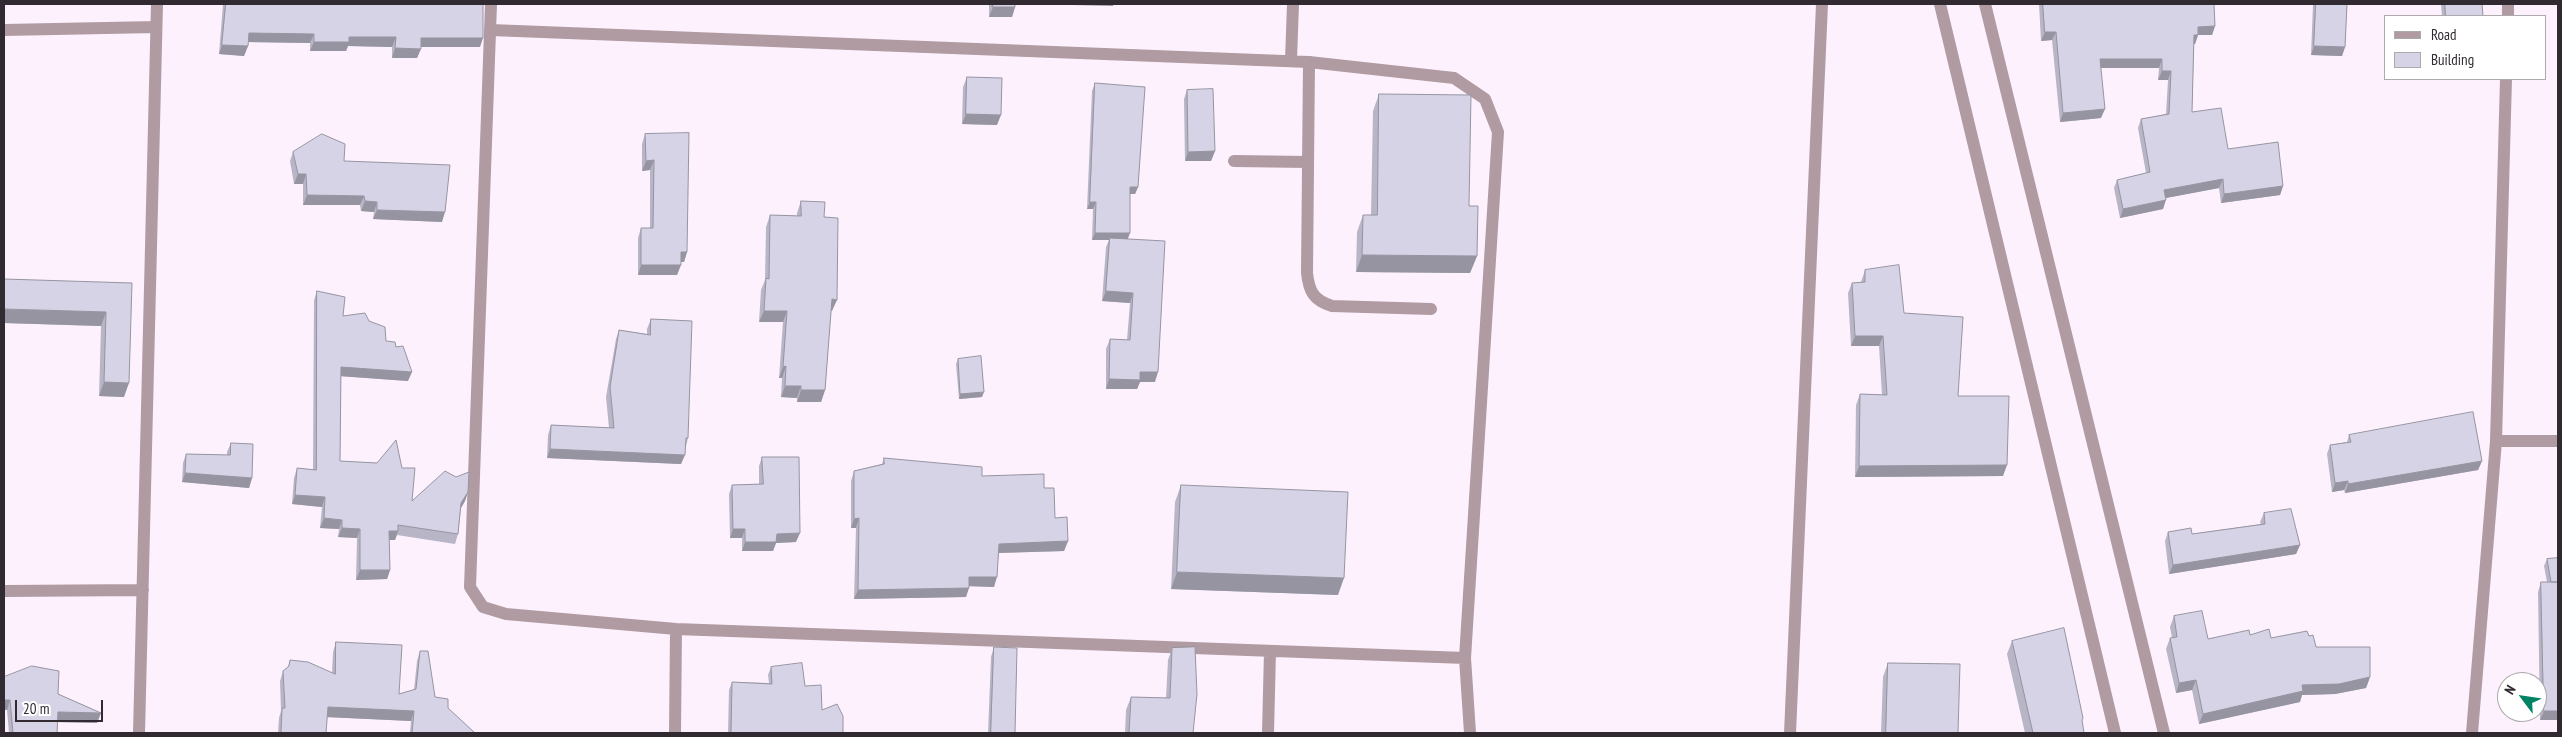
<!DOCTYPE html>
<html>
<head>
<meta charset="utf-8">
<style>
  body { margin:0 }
  #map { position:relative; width:2562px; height:737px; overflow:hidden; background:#fef1fe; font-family:"PT Sans Narrow",sans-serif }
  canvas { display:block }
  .frame { position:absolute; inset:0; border:5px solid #312b31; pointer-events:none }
  .legend { position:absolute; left:2384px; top:15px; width:162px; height:65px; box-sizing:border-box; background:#fff; border:1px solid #adaaad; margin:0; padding:6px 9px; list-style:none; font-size:15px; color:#312b31 }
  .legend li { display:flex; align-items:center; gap:10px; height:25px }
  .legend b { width:25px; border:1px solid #adaaad }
  .north { position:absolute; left:2497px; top:672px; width:50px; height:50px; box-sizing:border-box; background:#fff; border:1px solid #adaaad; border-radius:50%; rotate:301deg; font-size:14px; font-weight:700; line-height:20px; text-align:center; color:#312b31 }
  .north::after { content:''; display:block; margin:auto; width:18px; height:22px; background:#008264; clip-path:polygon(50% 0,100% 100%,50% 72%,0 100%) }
  .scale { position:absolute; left:15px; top:700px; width:88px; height:22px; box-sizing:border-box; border:2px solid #312b31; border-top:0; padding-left:6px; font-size:15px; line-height:18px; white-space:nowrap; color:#312b31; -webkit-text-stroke:4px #fff; paint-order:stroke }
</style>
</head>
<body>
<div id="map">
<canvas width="2562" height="737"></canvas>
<div class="frame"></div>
<ul class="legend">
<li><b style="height:6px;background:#b09ba2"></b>Road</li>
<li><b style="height:14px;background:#d6d3e6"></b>Building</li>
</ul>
<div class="north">N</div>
<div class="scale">20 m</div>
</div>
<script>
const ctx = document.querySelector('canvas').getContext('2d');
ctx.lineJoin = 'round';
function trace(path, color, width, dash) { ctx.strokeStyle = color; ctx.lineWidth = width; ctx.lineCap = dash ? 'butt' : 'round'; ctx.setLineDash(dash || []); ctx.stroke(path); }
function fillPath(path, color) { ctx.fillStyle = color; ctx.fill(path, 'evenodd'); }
trace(new Path2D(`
  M1985,4l179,729
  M1309,62l-2,211c2,18 6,27 25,33l99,3
  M1234,161l74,1`), '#b09ba2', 12);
trace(new Path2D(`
  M491,4l-21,583 13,20 23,7 170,15 789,29
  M1940,4l175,729
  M2508,16v-12
  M4,30l152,-3
  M491,30l818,32 145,16 31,21 13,33 -33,526 5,75
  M1291,60l2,-56
  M2496,441h62
  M4,591l139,-1
  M139,733l18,-729
  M675,733l1,-104
  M1268,733l2,-82
  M1790,733l32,-729
  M2472,733l24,-292 10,-362`), '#b09ba2', 12);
fillPath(new Path2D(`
  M223,4h260l-3,43h-59l-4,11h-25v-11l-44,-1 -2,5h-36v-8l-62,-1v4l-4,10 -25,-2z
  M989,4h26v3l-3,10h-23z
  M2039,4h175l1,22 -3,9h-14l-3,9h-1l-2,68 36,37 55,37 -3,9 -59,8 -2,-15 -54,10 -2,11 -43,9 -6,-30 3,-8 29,-7 -8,-45 3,-9 25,-5 2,-34h-10l1,-12h-58v50l-41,4 -8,-82 -11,1z
  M2313,4h34l-2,43 -3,9 -31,-1z
  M2441,4h41l1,12h-41z
  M967,77l30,48 -35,-1 1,-37z
  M1095,83l43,104 -3,7h-5l-2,45 27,143h-15l-3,7h-31v-40l4,-10 17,1 3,-37 -28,-2 4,-54 3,-7h-17l1,-31h-6l5,-118z
  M1187,90l28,61 -4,10h-26l-1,-62z
  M1379,94l90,112 8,50 -7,17 -114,-1 1,-40 6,-17h8l2,-104z
  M645,134l42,118 -3,10h-3l-4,13h-39v-37l3,-10h9v-58l-8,1v-27z
  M293,152l51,9 98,61 -69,-3 1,-7 -13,-1 -1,-6h-57v-21h-9l-4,-23z
  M801,201l23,16 8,94h-1l-6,79 -4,12h-24v-4l-16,-1 1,-19h-3l4,-56h-24l2,-32 4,-10 1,-53 4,-12 27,1v-3z
  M1865,270l39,43 54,83 45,80 -148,1 1,-72 4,-11 22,1 -3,-49h-28l-3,-53 4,-10 9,-1z
  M132,283l-8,114 -25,-1 2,-70 -97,-3z
  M317,291l26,25 26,5 17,20 10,6 12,34 -67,-5 -1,85 62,7 10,33 56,-9 -3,9 -4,7 -3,26 -3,10 -58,-9 -2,5h-6l1,30 -3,9 -31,1 1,-42 -19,-1 1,-8 -19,-1 2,-21 -30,-3 2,-26 3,-10 16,2 1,-170z
  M651,319l37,119 -2,8 -5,18 -134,-6 1,-23 3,-10 58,3 -3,-31 10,-58 3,-9 28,4v-5z
  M958,359l24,38 -23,2 -3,-35z
  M2349,435l133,26 -4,9 -133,23 -1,-3 -12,2 -5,-38 3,-9 17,-3z
  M231,443l21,35 -3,10 -67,-6 1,-19 3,-9 41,1v-3z
  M762,457l34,85 -20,1 -3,8h-31v-13h-12l-1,-44 3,-9 27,-1v-18z
  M884,458l160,30 11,30 13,23 -4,10 -65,2 -5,34 -25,-1 -3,11 -112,2 2,-71h-5v-47l3,-10 28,-7z
  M1181,485l157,110 -167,-6 4,-87z
  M2264,513l36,32 -4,9 -127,20 -4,-33 3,-9 24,2 69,-10 -1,-2z
  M2558,558v162h-18l-2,-128 3,-10h6l-3,-16 3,-7z
  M2174,616l34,23 42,-4 21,3 38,-2 7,11 54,30 -4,11 -31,6 -33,1 -2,7 -101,22 -7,-34 -16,3 -10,-44 4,-11h2l-2,-11z
  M2012,641l70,81 2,11h-59l-18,-79z
  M336,642l63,52 15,-4 3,-29 3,-10 15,46 40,36h-65l1,-12 -84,-4 -1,16h-48l1,-15 2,-7 -1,-30 3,-10 5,-4 2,-7 42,13 1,-21z
  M994,647l21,86h-27l3,-76z
  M1172,648l21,85h-68l1,-23 5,-13 35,1 2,-38z
  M1888,663l70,70h-77l2,-56z
  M771,667l34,19 17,24 21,23h-115l1,-43 3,-8 37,1 -1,-8z
  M4,677l54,17 43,19 -4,10 -39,-1 -1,11h-48l-2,-23h-3z`), '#b8b5c6');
fillPath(new Path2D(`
  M1032,4h82l-1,2z
  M993,7h22l-3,10h-23z
  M2215,26l-3,9h-14l-3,9h-4l7,-17z
  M2045,32h11l-4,8 -11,1z
  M249,33l65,1 -4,9 -65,-1z
  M349,37h47l-4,10 -44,-1 -2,5h-36l4,-9z
  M421,38h62l-3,9h-63z
  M222,45l26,1 -4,10 -25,-2z
  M2314,46l31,1 -3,9 -31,-1z
  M395,48l26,1 -4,9h-25z
  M2100,59h62l-3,9h-62z
  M2162,71h9l-3,9h-10z
  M2105,109l-4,9 -41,4 3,-9z
  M966,114l35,1 -4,10 -35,-1z
  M1215,151l-4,10h-26l3,-9z
  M654,160l-4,10 -8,1 4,-10z
  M298,174h8l-3,10h-9z
  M2223,179l-4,9 -58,11 3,-9z
  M2283,186l-3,9 -59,8 3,-9z
  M1130,187h8l-3,7h-7z
  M307,195l57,1 -4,9h-57z
  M2166,200l-3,9 -43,9 3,-9z
  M365,201l12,1 -3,10 -13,-1z
  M1090,202h6l-3,7h-6z
  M377,210l68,2 -3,10 -69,-3z
  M1095,233h35l-3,8 -17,-3 -1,2h-17z
  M681,252h6l-3,10h-7z
  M1362,255l115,1 -7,17 -114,-1z
  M641,265h40l-4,10h-39z
  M1106,291l27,2 -3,10 -28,-2z
  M832,299l5,1 -5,11h-4z
  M4,309l102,3 -5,14 -97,-3z
  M764,311h23l-4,11h-24z
  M1855,336h28l-4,10h-28z
  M786,366l-4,12h-3l4,-11z
  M341,367l71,5 -4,9 -70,-5z
  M1140,372h18l-3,10h-15l-3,7h-31l3,-10z
  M104,382l25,1 -5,14 -25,-1z
  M785,386h16l-4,12 -16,-1z
  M801,390h24l-4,12h-24z
  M984,392l-2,5 -23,2 1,-5z
  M550,449l135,6 -4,9 -134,-6z
  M2482,461l-4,9 -133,23 3,-9z
  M2007,465l-4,11 -148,1 4,-11z
  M185,473l67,5 -3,10 -67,-6z
  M2348,481l-4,9 -12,2 3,-9z
  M468,492l-3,9 -7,12 3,-10z
  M295,495l30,2 -3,10 -30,-3z
  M324,518l18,2 -3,9 -19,-1z
  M859,518l-3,10h-5l3,-9z
  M342,528l18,1 -3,9 -19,-1z
  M733,529h12l-3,9h-12z
  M389,531h9l-3,9h-10z
  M800,533l-4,9 -20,1 -3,8h-31l3,-9 32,-8z
  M1068,541l-4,10 -68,2 3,-9z
  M2300,545l-4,9 -127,20 4,-9z
  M360,570h30l-3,9 -31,1z
  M1177,572l167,6 -6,17 -167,-6z
  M969,577h28l-3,10 -29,-1z
  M969,588l-3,9 -112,2 4,-9z
  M2370,677l-4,11 -31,6 -33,1 -2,7 -101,22 4,-10 99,-29z
  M2196,680l-4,10 -16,3 3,-10z
  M4,700h6l-3,10h-3z
  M328,707l86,4 -3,10 -86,-4z
  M2544,711h14v9h-18z
  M58,712l43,1 -4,10 -42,-1z`), '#9694a1');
const building = new Path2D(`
  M226,4h257v34h-62v11l-26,-1 1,-11h-47v5h-35v-8l-65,-1 -1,13 -26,-1z
  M993,4h22v3h-22z
  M2043,4h171l1,22 -17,1v8h-4l-2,77 29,-4 7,41 50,-7 5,44 -59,8 -1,-15 -59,11 2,10 -43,9 -6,-29 33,-8 -9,-53 28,-5 2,-43h-9v-12h-62l5,50 -42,4 -7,-81h-11z
  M2316,4h31l-2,43 -31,-1z
  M2445,4h37l1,12h-37z
  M967,77l35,1 -1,37 -35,-1z
  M1095,83l50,4 -7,100h-8v46h-35l1,-31h-6z
  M1213,89l2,62 -27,1 -1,-62z
  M1379,94l92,1 -2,111h9l-1,50 -115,-1 1,-40h14z
  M689,133l-2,119h-6v13h-40v-37h12l1,-68 -8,1 -1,-27z
  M322,134l23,10 -1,17 106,4 -5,47 -68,-2v-8l-12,-1 -1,-5 -57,-1 -1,-21h-8l-5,-22z
  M801,201l24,1 -1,15 14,1 -1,82 -5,-1 -7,91h-24v-4h-16l1,-20 -3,1 4,-56h-23l2,-33 3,1 1,-64 31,1z
  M1110,238l55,3 -7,131h-18v8l-31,-1 1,-40 20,1 3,-47 -27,-2z
  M1899,265l5,48 59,4 -5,79h51l-2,69 -148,1 1,-72 27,1 -4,-59h-28l-3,-53 13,-1v-12z
  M4,279l128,4 -3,100 -25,-1 2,-70 -102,-3z
  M317,291l28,6 -2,19 22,-3 4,8 16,6 1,14 9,1 1,5 7,-1 9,26 -71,-5 -1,94 37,2 19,-23 6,28h13l-3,33 33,-30 11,6 13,-5 -1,20 -7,11 -3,31 -60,-9v6h-9l1,39h-30v-41l-18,-1v-8l-18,-2 1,-21 -30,-2 2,-27 19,2z
  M651,319l41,2 -4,117h-2l-1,17 -135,-6 1,-24 63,3 -4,-41 9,-57 31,5z
  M981,356l3,36 -24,2 -2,-35z
  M2473,412l9,49 -134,23v-3l-13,2 -5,-38 21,-3 -2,-7z
  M231,443l22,1 -1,34 -67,-5 1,-19 44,1z
  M762,457h37l1,76 -23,1 -1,8h-31v-13h-12l-1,-44 31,-1z
  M884,458l98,9v9l62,-2v14h10l1,30 12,-1 1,24 -69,3 -2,33h-28v11l-111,2 1,-72 -5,1v-48l30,-7z
  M1181,485l167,7 -4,86 -167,-6z
  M2291,509l9,36 -127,20 -5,-33 23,-4 1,6 73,-10 -1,-11z
  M2558,558v24h-7l-4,-23z
  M2541,582h17v129h-14z
  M2202,611l6,28 41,-9 1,5 19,-6 2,9 36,-7 2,5 4,-1 3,12h54v30l-31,7 -37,1 1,6 -100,23 -7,-34 -17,3 -9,-45 7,-1 -3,-21z
  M2064,628l19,90 -1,2 2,13h-51l-21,-92z
  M336,642l66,3 -3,49 17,-5 4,-38h8l7,46 13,2v9l27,25h-63l2,-22 -86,-4 -2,26h-45l1,-25h3l-2,-37 6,-5 1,-6 18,2 27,12z
  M994,647l23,1 -2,85h-24z
  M1195,647l2,47 -4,39h-64l2,-36 39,1 2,-50z
  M802,663l3,23 16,-1 1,25 15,-6 6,12v17h-112l1,-51 40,2 -1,-17z
  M1888,663l72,1 -2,69h-72z
  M32,666l27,5 -1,23 43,19 -43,-1 -1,21h-44l-3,-33h-6v-23z`);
fillPath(building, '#d6d3e6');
trace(building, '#9694a1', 1);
</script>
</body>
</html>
